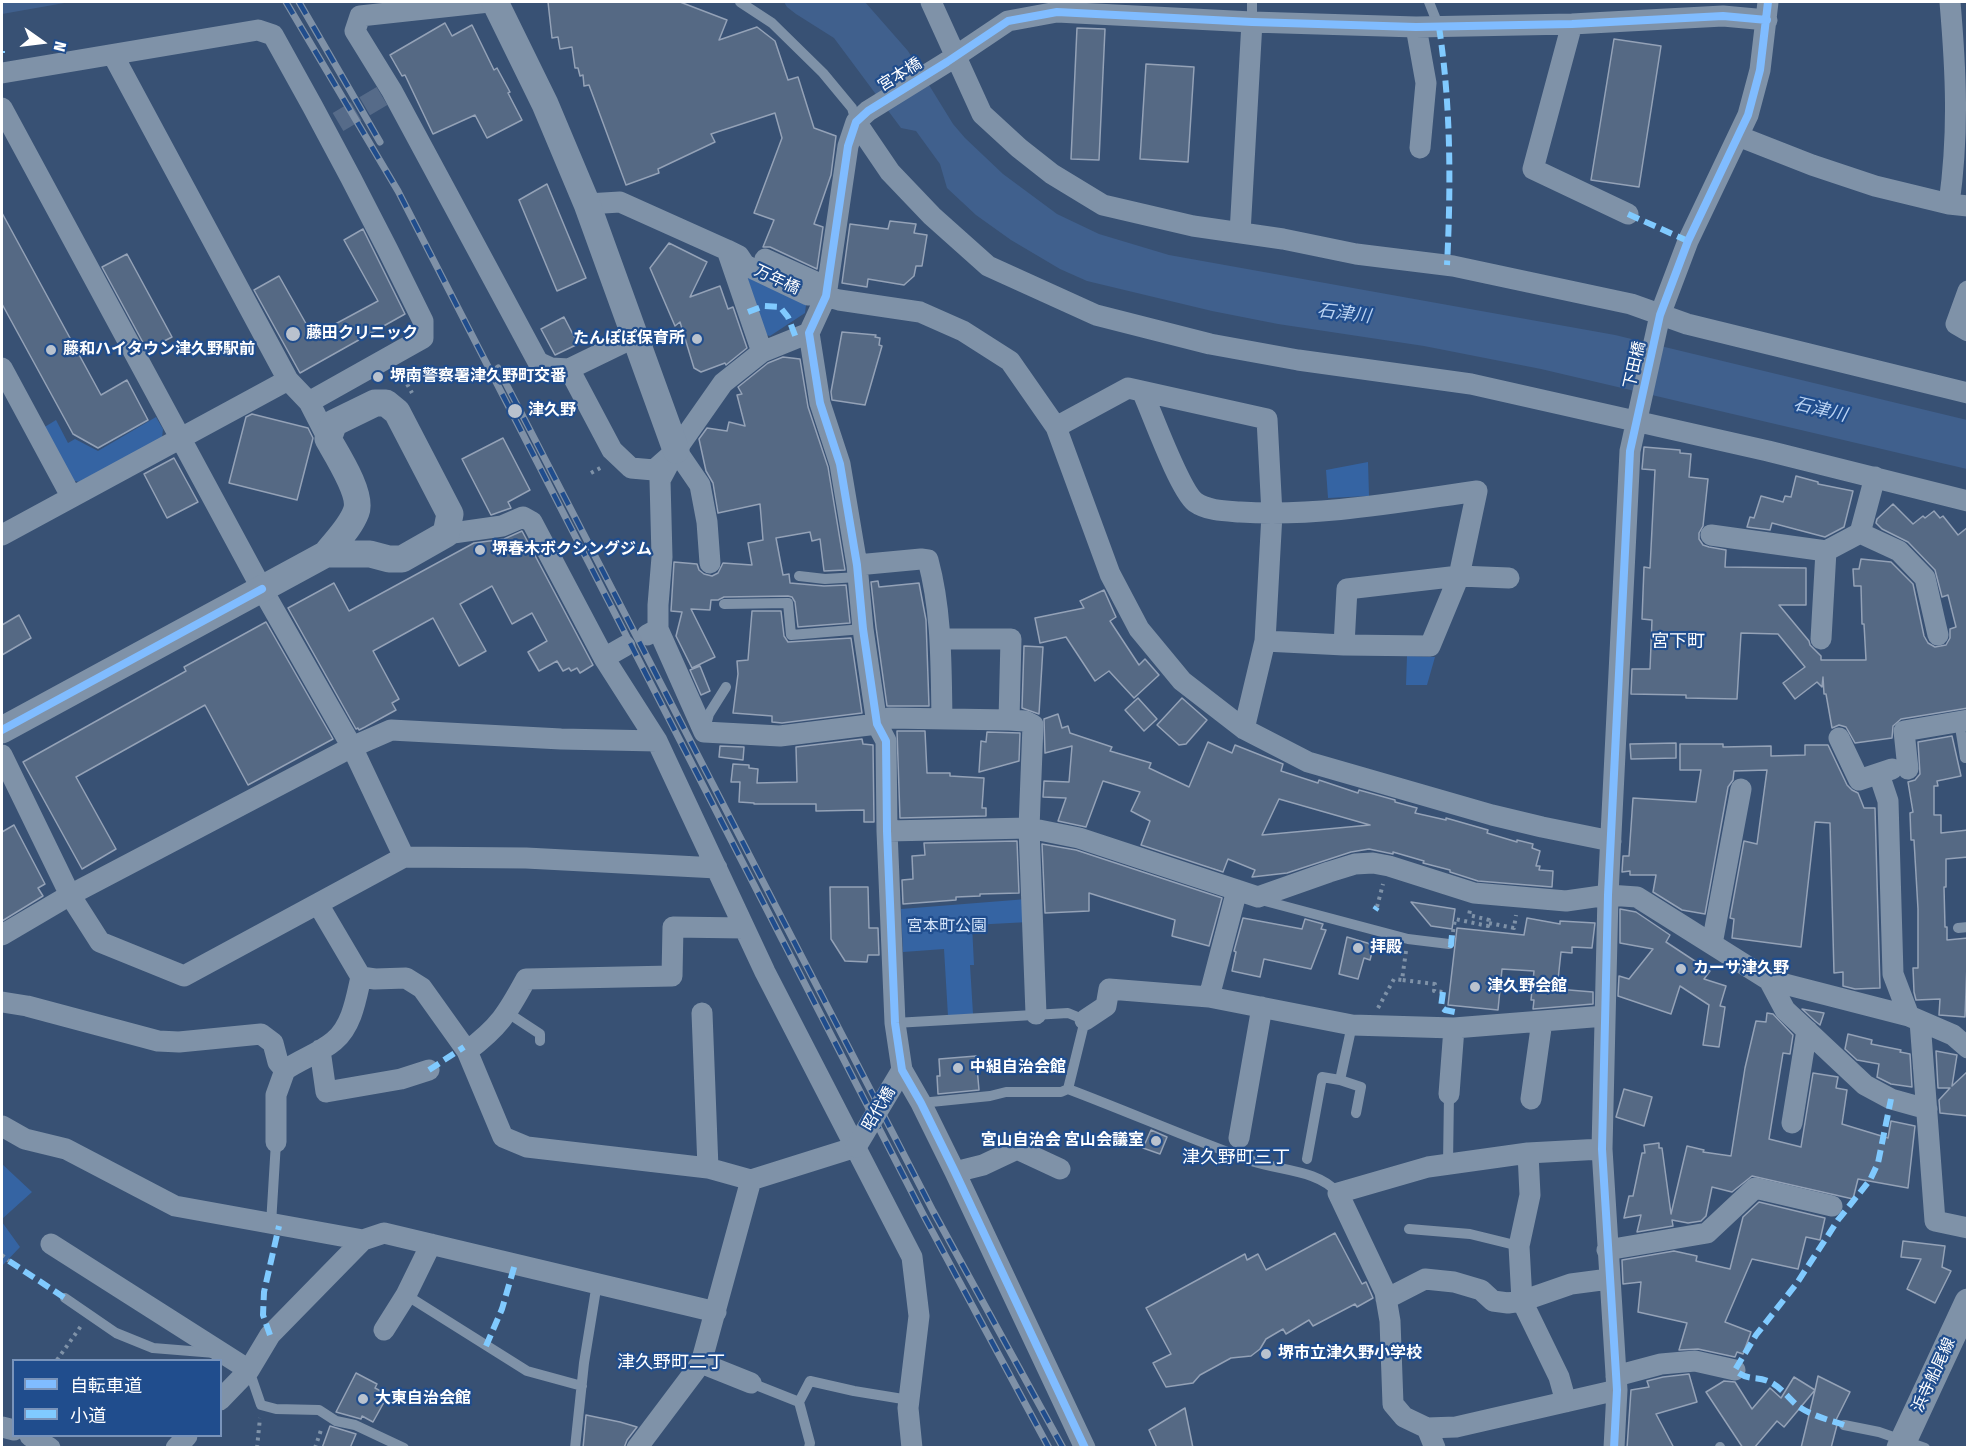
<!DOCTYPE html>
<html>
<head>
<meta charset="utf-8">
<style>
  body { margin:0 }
  #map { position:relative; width:1969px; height:1449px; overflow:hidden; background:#385174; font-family:"Fira Sans Condensed","Noto Sans JP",sans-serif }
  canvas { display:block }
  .frame { position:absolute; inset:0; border:3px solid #fff; pointer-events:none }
  .legend { position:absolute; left:12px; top:1359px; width:210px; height:78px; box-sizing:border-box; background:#204d8d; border:2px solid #7994bb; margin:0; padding:8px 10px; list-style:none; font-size:18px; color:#fff }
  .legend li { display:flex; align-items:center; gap:12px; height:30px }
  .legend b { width:30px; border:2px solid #7994bb }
  .north { position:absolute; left:12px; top:12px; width:60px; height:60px; -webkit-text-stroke:4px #204d8d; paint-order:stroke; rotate:104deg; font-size:16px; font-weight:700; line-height:24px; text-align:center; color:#fff }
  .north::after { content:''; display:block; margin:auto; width:21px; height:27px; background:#fff; clip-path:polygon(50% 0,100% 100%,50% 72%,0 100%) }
</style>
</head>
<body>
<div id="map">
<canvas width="1969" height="1449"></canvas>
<div class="frame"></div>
<ul class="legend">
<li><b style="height:8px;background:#80bcff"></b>自転車道</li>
<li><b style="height:8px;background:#80caff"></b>小道</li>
</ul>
<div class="north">N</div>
</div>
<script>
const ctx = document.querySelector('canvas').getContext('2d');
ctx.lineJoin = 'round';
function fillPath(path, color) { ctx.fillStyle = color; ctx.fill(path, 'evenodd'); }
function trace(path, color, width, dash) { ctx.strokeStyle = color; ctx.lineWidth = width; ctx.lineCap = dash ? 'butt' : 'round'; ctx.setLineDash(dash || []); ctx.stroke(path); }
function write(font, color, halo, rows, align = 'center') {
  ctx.font = font + ' "Fira Sans Condensed","Noto Sans JP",sans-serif'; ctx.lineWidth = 4.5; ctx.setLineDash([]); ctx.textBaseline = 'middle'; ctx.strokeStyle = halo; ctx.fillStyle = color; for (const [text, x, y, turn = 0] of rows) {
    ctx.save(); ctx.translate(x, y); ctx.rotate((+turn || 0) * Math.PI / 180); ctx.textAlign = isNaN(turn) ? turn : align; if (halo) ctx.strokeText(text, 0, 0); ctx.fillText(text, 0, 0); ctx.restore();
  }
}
fillPath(new Path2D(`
  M745,274l61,31 -1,8 -35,23 -8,-2z
  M156,417l7,12 -1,9 -83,44 -8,-2 -28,-52 13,-8 12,23 7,-4 23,12z
  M1368,462l1,34 -41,2 -2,-28z
  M1407,656l28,1 -8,28h-21z
  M1027,899l2,23 -57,3 2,40h-4l3,49 -25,2 -4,-67 -41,3 -2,-43z
  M2,1164l30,28 -30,27z
  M2,1222l18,25 -18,19z`), '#3564a3');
fillPath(new Path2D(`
  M2,2h68l-68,12z
  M784,2h81l43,49 45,73 12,14 38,36 54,40 42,20 70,21 446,80 352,85v49l-426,-100 -117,-23 -146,-22 -66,-13 -125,-30 -27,-12 -49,-29 -35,-25 -29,-27 -7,-24 -24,-33 -15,-3 -67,-90 -38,-24 -9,-7z`), '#40608d');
const building = new Path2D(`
  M548,2h132l47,18 -8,20 38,-13 18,14 13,39 10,-3 16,51 22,8 -5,39 -17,49 9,3 -6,42 -47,-22h-7l11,-27 -20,-7 28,-75 -7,-25 -64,21 4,8 -57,27 1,4 -33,12 -37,-100 -5,1 -1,-11 -3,1 -2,-8h-3l-3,-21 -12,2 -2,-12 -6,1z
  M445,23l7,13 20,-11 22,45 3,-2 13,24 -2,1 14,27 -35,18 -12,-23 -42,19 -28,-59 -3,1 -12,-21z
  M1077,28l28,1 -6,131 -28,-1z
  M1614,39l47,7 -22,141 -48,-7z
  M1146,64l48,3 -6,95 -48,-3z
  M547,184l39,94 -29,13 -38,-91z
  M2,213l99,182 26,-15 21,40 -50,28 -25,-14 -71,-130z
  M890,221l26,3 -2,9 13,2 -5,31h-6l-2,10 -10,9 -36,-6 -1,8 -25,-4 8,-59 38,5z
  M363,229l42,85 -105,59 -46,-83 25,-14 34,60 65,-35 -34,-61z
  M669,243l38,19 -17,35 30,-11 8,23 5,-2 14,41 -21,17 -1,-2 -24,9 -7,-4 -14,-46 -5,4 -25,-58z
  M127,254l45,83 -25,13 -45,-83z
  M564,317l14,27 -23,11 -14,-26z
  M842,332l34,3 -1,2 5,1 -1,7 3,1 -17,59 -33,-5 -1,-8z
  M783,357l17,2 8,48 20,60 17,103 -21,1 -4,-32 -8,2 -2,-9 -34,6 7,37 6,-1 1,9 34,3 22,-1 4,38 -52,4 -3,-25 -3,-5 -4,-1 -64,1 -6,3h-7l-1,10 -19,-1 24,48 -23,11 -16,-32 6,-24 -11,-1 3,-49 23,2 2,6 5,4 8,2 6,-3 5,-10 29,2 -4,-22 15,-3 -3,-36 -42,9 -5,-30 -7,-12 -7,-32 8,-11 20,3 2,-9 16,4 -8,-31 5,-1 -4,-7 30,-24z
  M252,414l56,14 5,10 -16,62 -68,-17 17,-66z
  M503,438l27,52 -22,12 3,6 -20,7 -29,-56z
  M1644,447l36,3v3l11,1 -2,23 19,2 -5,47 -4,7v6l4,6 6,2 17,3 -1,17 81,1v37h-27l30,36 1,4 11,11v4h45l-2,-36h-2l-1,-38h-7l-1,-17h6l2,-10 30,3 22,22 11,52 4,7 7,4 11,-2 4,-7v-9l6,-2 -8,-32 -6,2 -7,-27 -27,-28 -26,-13 -6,-6 1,-4 16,-15 20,20 10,-8 2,2 9,-7 6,7 3,-2 15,19 10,-8v181l-67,11 -8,7 -1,12 -37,5 -9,-16 -7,-2 -7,3 -6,-34h-2l-1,-17 -1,10 -5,-5 -22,17 -12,-16 22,-16 -27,-33 -37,-1 -4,66 -51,-1v-3l-55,-1 1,-25h18l2,-49 -10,-1 2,-52 6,1 5,-98 -13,-1z
  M174,458l24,44 -31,16 -23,-44z
  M1796,476l22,6v2l35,7 -9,36 -19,10 -53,-14 -2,7 -23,-3 3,-10 4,1 7,-22 22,6 2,-6 6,1z
  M522,531l71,134 -13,8 -3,-5 -6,3 -2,-3 -6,3 -6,-10 -18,10 -11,-19 19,-11 -15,-28 -20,11 -20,-38 -32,18 26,47 -27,15 -26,-48 -60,33 26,48 -7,4 4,7 -31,17 -6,3 -1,-2 -2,1 -68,-121 46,-25 15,28 125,-68 30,-4z
  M878,581l1,6 40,-4 7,37 3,86h-42l-11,-79 -5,-45z
  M1104,590l12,27 -6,4 29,44 6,-6 14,16 -25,23 -25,-27 -14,10 -29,-44 -26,6 -5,-25 49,-10 -4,-7z
  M752,611h29l3,25 4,6 63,-4 11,75 -80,10 -10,-1v-6l-39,-3 5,-39 -1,-13 11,-1z
  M19,615l12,23 -29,17v-30z
  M266,622l67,117 -85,46 -43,-80 -129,72 40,72 -34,20 -59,-107 163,-91 -2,-4z
  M1024,646l19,1 -4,67 -17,-6z
  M700,666l10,25 -9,4 -11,-25z
  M1138,698l19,21 -13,12 -19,-21z
  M1182,698l25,22 -21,24 -7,1 -22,-20z
  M1058,714l4,14 6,-2 2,7 42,14 -2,4 41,12 -2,5 40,19 19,-45 24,11 3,-8 48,19 -2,7 37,12 1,-3 39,13 1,-3 36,10v2l22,6 -2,5 31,7v-2l42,12 -1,3 30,9v-2l16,4 -1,4 8,3 -4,15h4l-1,4 14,1 -1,16 -74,-6 -28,-9v-2l-27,-7 1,-2 -31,-9v2l-24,-5 -18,3 -64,21 -35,4 3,-7 -27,-11 -5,13 -82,-27 9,-24 -19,-10 9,-19 -37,-11 -17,46 -28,-6 8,-23 -23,-1 1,-16 25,1 3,-36 -27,7 -1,-34zM1279,799l91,26 -108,10z
  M897,731h28l2,42h23v3l34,2 -2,30h4v8l-86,2z
  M987,732l33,1 -1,28 -40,11 2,-31 5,1z
  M1952,736l9,40 -24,5 1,5h-4v29h7v18l27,-3v27l-22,2v28h-2l1,40h2v13l21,-2 -3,79 -26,-2 1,-16 -24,1 -2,-8 -1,-24h5v-59l-4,-69h-3l-1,-27 3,-1 -5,-30 7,-2 5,-6 -2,-32z
  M862,739l1,5 10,1 1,77h-10v-12l-48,1v-7h-62v-1l-15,-1 1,-20h-9l2,-18 16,1v3l9,1 -1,14 40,-1 -1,-35z
  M1676,743v15l-45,1 -1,-15z
  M1680,744h43v3l48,-1v10l34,-1v-10h23l19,40 5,5 6,3 6,15h11l5,180 -25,1 -12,-3v-14l-9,1 -4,-150 -15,-1 -14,125 -69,-9 2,-19 -4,-1 14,-77 13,3 10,-74 -33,1 -1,9 -5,7 -23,127 -23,-4 -29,-18 3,-17h-26v-4l-8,1 1,-16h6l4,-58 63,4 5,-32h-21z
  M720,746l24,1 -1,13 -24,-3z
  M14,825l31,59 -7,4 5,8 -41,25v-89z
  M1017,841l2,52 -39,1v2l-24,1v3l-53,4 -1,-24 11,-1 -1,-23 13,-1 -1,-12z
  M1042,844l34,6 146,48 -13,48 -37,-10 3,-16 -86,-27v18l-44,2z
  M830,887h38l1,41h9l1,27h-11l-1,7 -22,-1 -14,-22z
  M1411,902l44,7 -3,20 -21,-3z
  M1620,909l16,3 34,23 -4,7 44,29 -6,8 22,7 -6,20 5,1 -6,40 -16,-2 6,-40 -29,-19 -9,28 -53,-18 1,-20 10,3 24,-30 -33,-6z
  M1243,918l59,11 3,-10 18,5 -2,5 5,1 -15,39 -47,-10 -4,18 -28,-6 4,-19 -2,-1z
  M1527,918l33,6v-3l35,2 -3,25 -20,-1v6l-11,-1 -4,37 36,3v12l-60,5 1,-9h-3l3,-29 -32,-2 -4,41 -50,-5 9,-77 67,7z
  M1347,937l27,8 -4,15 -6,-2 -6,21 -19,-5z
  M1802,1009l22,4 -4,12 -5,-4z
  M1767,1013l6,1 20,21 -3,19 -7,-1 -14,86 32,8 12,-74 25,4 -2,11 11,2 -5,34 46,14 3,-17 24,5 -7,62 -50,-9 -5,20 -101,-23 -20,16 -20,-5 -6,29 -5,5 -13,2 -16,-3 1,6 -36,6 4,-17 -17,3 5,-22h4l9,-43h3l-1,-8 15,-2v5h3l9,66 16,-68 17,4 -1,2 28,4 14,-88 11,-47 10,1z
  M1848,1034l24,6 -1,4 30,6 -1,2 10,2 2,33 -21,-3 -14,-7 2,-13 -22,-4 -12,-11z
  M1936,1051l21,4 -5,31 16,-15v45l-28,-3 -1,-13 11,-12h-12z
  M976,1056l3,34 -41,4 -1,-18h3l-1,-17z
  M1624,1089l28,8 -8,29 -28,-9z
  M1151,1130l16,7 -7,17 -17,-6z
  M1759,1202l66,16 -5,22 -14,-3 -8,32 -46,-10 -27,63 26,10 -8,22 -6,-2 -2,5 -37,-8 -19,1 8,-27 -49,-11 3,-30 -18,2 -1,-24 52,-9 23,5 -1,5 34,8 13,-52z
  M1335,1233l27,51 4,-2 7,16 -16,9 -2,-3 -42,22 -4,-6 -23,14 -3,-5 -17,10 -6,10 -9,7 -20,2 -31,17 -7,8 -27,4 -13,-24 18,-9 -25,-46 99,-54 2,6 11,-6 8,16z
  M1903,1241l42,5 -3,21 9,4 -16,32 -28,-14 14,-30 -20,-2z
  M356,1373l21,11 -2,4 13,7 -15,27 -11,-6 -1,3 -25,-7z
  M1689,1374l8,28 -41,12 18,34h-47l4,-58 18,-3 -2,-6 16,-4z
  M1818,1376l32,16 -16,32 3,1 -6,23h-30l14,-58 -31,37 -7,-6 -23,27h-11l-37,-56 18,-11 11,1 17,27 18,-21 11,10 13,-21 21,13z
  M1185,1408l8,40h-36l-8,-18z
  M586,1415l34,7 17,5 -10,13 -3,8h-41z
  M330,1426l26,8 -6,14h-28z`);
fillPath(building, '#556984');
trace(building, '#94a2b7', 1.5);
trace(new Path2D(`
  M338,122l44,-26`), '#566b89', 21, [21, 10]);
trace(new Path2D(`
  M400,371l12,22
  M591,473l11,-6
  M1377,907l6,-23
  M1489,923l25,5 2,-13
  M1453,932l2,-13 33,7 1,-6 -20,-5 1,-5
  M1406,951l-4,29 33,4 -1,7 9,1
  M1378,1008l16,-29 8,1
  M2,1255l7,6
  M57,1360l24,-34
  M257,1448l3,-30
  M315,1448l7,-21`), '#7f92a8', 4, [3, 4.5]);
trace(new Path2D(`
  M740,2l32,21 51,50 29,35 4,14
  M1252,2v20
  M1429,2l10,25
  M799,576l26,3 33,-2
  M724,604l64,-1 3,32 72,-6
  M1959,721l6,37
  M705,729l4,-15 17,-27
  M1261,899l4,2 143,38 41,5
  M1958,928l10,-1
  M508,1013l32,21v7
  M895,1023l173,-10 17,7 -17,69
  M1340,1080l21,7 -5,26
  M921,1103l69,-7 16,-4h55l7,-3c61,23 120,49 181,71 30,11 68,9 89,33
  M1307,1159l15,-82 18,3 12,-55
  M1448,1164l1,-70
  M271,1224l5,-82
  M1409,1229l61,5 49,12
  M406,1295l121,76 55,15
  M65,1298l51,35 37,15 62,5
  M249,1370l12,35 15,4 43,1 17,11 19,4 49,23
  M751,1383l48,19 11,41 -1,5
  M799,1402l11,-21 44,10 55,9
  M1844,1425l35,7 46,16
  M575,1448l9,-85 13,-80
  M1720,1448v-1`), '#7f92a8', 10);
trace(new Path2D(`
  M489,2l-129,14 -5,15 37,60 146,271 13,6 18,1 66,-32
  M931,2l51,112 37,34 33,26 51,31 90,21 90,13 73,15 97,12 178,38 56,20 281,69
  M1950,2c6,70 9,131 -1,202l19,2
  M1572,24l-39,145 95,45
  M1416,27l10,56 -6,65
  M113,55l175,325 21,22 19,37
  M2,73l256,-43 15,5c53,94 103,189 150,286v17l-114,64
  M2,108l260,481 90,158 52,110 122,1 191,10
  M856,122l34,50 42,44 56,50 108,49 114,29 88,16 173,24 297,67 200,50
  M1738,136l74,29 63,21 74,18
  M587,204l33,-2 107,48 12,6 6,9 63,30 10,-1 21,6 81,12 43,19 47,30 46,66 54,147 29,55 43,52 62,48 64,33 184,53 50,12 69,14
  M1240,233l12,-211
  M727,250l35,102
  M765,259l51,23 2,12
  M1968,291l-12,33 12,7
  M2,368l69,128
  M569,369l43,81 19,18 23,2 17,-15
  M1142,391c10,22 37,98 53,111 13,9 30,9 45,10 79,5 159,-10 237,-21l-18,85 -29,70 -86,-1 -79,-4
  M1056,427l72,-39 139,31 5,95 -7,127 -21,88
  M676,450l24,35 7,37 3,41
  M1860,533l39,18 26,27 13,57
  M446,534l56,-8 21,-9 9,5 72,136 53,83 108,231 147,285 7,59 -11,92 4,40
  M2,535l286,-155
  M1711,535l115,16
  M857,565l64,-6 7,1c14,52 13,105 14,159
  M658,629l46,103 76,4 97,-12 12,-6 120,2 16,1 8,4 -4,103 7,186
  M647,635l11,-6v-24l4,-48 -2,-77 16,-30 47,-67 39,-31 47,-19
  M941,639h70l-2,81
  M1821,639l5,-88 34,-18 15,-56
  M1344,645l3,-56 112,-13 50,2
  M604,658l21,-12
  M1839,738l20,42 33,-11
  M2,755l68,140 30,47 84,34 220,-119
  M1908,769l-4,-38 64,-11
  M1879,774l9,27 5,173 16,42
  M887,831l142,-3 50,10 179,59 71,-25 26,-8 18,-1 16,3 85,27 92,8 42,-6 29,2 132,83 140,36 44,19 15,13
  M318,904l43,73 14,2 31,-1 16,10 45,63 36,86 24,10 181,21 43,12 105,-33
  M2,935l68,-40 282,-148 39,-17 170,9 96,2
  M1712,944l29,-155
  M1769,980l16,30 80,75 26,14 36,10
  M1209,997l28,-107
  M2,1002l25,4 131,35 21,1 82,-8 12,9 5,19 7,8c16,-11 35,-17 49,-29 18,-15 22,-42 27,-64
  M702,1013l6,155
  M1085,1020l21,-14 3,-17 100,8 143,28 102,3 151,-12
  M1920,1021l15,200 33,7
  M320,1050l6,42 75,-13 28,-9
  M467,1051c32,-24 40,-37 59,-72l146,-3 1,-49 71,1
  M1449,1094l5,-66
  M1531,1099l11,-78
  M1792,1123l15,-93
  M2,1126l23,13 41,10 109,57 188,34
  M1239,1138l23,-131
  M276,1142v-47l9,-25
  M1602,1149l-74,4 -100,14 -90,26 47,99 5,29 3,83 11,13 23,11 29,-1 161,-37
  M1528,1153l2,42 -11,51 3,55 37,76 7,25
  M955,1172l28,-7 34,-16 43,20
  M51,1244l198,126
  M1607,1250l100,-17 48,-45 77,18
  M1386,1299l39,-20 29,3 27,8 12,11 15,2 14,-2 49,-17 38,-5
  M384,1330l22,-35 25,-51
  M701,1363l50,20
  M1616,1376l45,-12 34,-3 40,9
  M220,1400l29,-30 21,-35 93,-95 21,-7 332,79
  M2,1427l12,3
  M1427,1428l8,20
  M30,1436l20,12
  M176,1448l11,-12
  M637,1448l64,-85 50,-183
  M1085,1448l-130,-276 -34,-69 -19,-33 -7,-47 -8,-192 -1,-90 -9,-17 -14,-95 -6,-64 -17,-101 -20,-61 -11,-70 17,-37 22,-150 8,-24 12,-11 79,-49 61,-41 49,-9 195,10 164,5 156,-3 151,-8 44,4
  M1614,1448l3,-58 -15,-241 6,-254 22,-444 30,-136 28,-74 60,-126 12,-45 8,-68`), '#7f92a8', 21);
trace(new Path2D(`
  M495,2l50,102 42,100 89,246
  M2,730l324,-176c10,-13 24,-26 30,-42 7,-17 -19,-57 -28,-73l6,-16 41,-20h11l11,9 53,102 -4,20 -44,25h-13l-19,-5h-44
  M1900,1448l68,-146`), '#7f92a8', 27);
const rail = new Path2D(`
  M286,2l112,189 526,1025 125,232
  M299,2l81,140
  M498,368l435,843 130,237`);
trace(rail, '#7f91a7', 7);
trace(rail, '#204d8d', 4.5, [14]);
trace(new Path2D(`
  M856,1147l46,-77`), '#7f92a8', 21);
trace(new Path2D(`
  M1439,27c12,78 12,160 8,238
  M2,53v-2
  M1628,214l60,27
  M748,312l16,-6 16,1 8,10 8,21
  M1375,910l2,-3
  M1449,944l2,1 1,-10
  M1443,992l-2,15 4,3 10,2
  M429,1070l35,-23
  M9,1261l56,37
  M270,1335l-7,-20 1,-23 15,-66
  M486,1346l16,-37 13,-45
  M1844,1425c-15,-5 -31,-9 -45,-18 -10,-8 -18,-20 -29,-25 -14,-7 -21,0 -35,-12l21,-35 41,-52 41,-63 32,-40 8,-17 13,-64`), '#80caff', 6, [12, 6]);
trace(new Path2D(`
  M2,730l260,-141
  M1085,1448l-130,-276 -34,-69 -19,-33 -7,-47 -8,-192 -1,-90 -9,-17 -14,-95 -6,-64 -17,-101 -20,-61 -11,-70 17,-37 22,-150 8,-24 12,-11 79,-49 61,-41 49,-9 195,10 164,5 156,-3 151,-8 44,4
  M1614,1448l3,-58 -15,-241 6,-254 22,-444 30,-136 28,-74 60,-126 12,-45 8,-68`), '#80bcff', 8);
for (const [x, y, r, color] of [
  [293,334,8,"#b9c2ce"],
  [697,339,6,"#b9c2ce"],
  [51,350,6,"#b9c2ce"],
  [378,377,6,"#b9c2ce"],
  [515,411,8,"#b9c2ce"],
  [480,550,6,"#b9c2ce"],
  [1358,948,6,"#b9c2ce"],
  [1681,969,6,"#b9c2ce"],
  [1475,987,6,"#b9c2ce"],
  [958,1068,6,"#b9c2ce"],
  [1156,1141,6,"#b9c2ce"],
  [1266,1354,6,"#b9c2ce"],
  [363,1399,6,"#b9c2ce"]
]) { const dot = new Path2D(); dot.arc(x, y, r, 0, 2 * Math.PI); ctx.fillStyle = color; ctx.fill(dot); trace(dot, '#204d8d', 2); }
write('16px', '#fff', '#204d8d', [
  ["宮本橋",900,75,-32],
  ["万年橋",777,280,25],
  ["下田橋",1635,365,-77],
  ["昭代橋",879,1109,-59],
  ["浜寺船尾線",1934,1375,-65]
]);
write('bold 16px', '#fff', '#204d8d', [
  ["藤田クリニック",306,334],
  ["たんぽぽ保育所",685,339,"right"],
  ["藤和ハイタウン津久野駅前",63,350],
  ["堺南警察署津久野町交番",390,377],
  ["津久野",528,411],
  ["堺春木ボクシングジム",492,550],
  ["拝殿",1370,948],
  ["カーサ津久野",1693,969],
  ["津久野会館",1487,987],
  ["中組自治会館",970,1068],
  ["宮山自治会 宮山会議室",1144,1141,"right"],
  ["堺市立津久野小学校",1278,1354],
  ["大東自治会館",375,1399]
], 'left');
write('16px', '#d3e3f9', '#204d8d', [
  ["宮本町公園",947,927]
]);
write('italic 18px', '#bad3f3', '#204d8d', [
  ["石津川",1344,314,7],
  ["石津川",1820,410,13]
]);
write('18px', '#fff', '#204d8d', [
  ["宮下町",1678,642],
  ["津久野町三丁",1236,1158],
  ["津久野町二丁",671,1363]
]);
</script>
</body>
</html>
